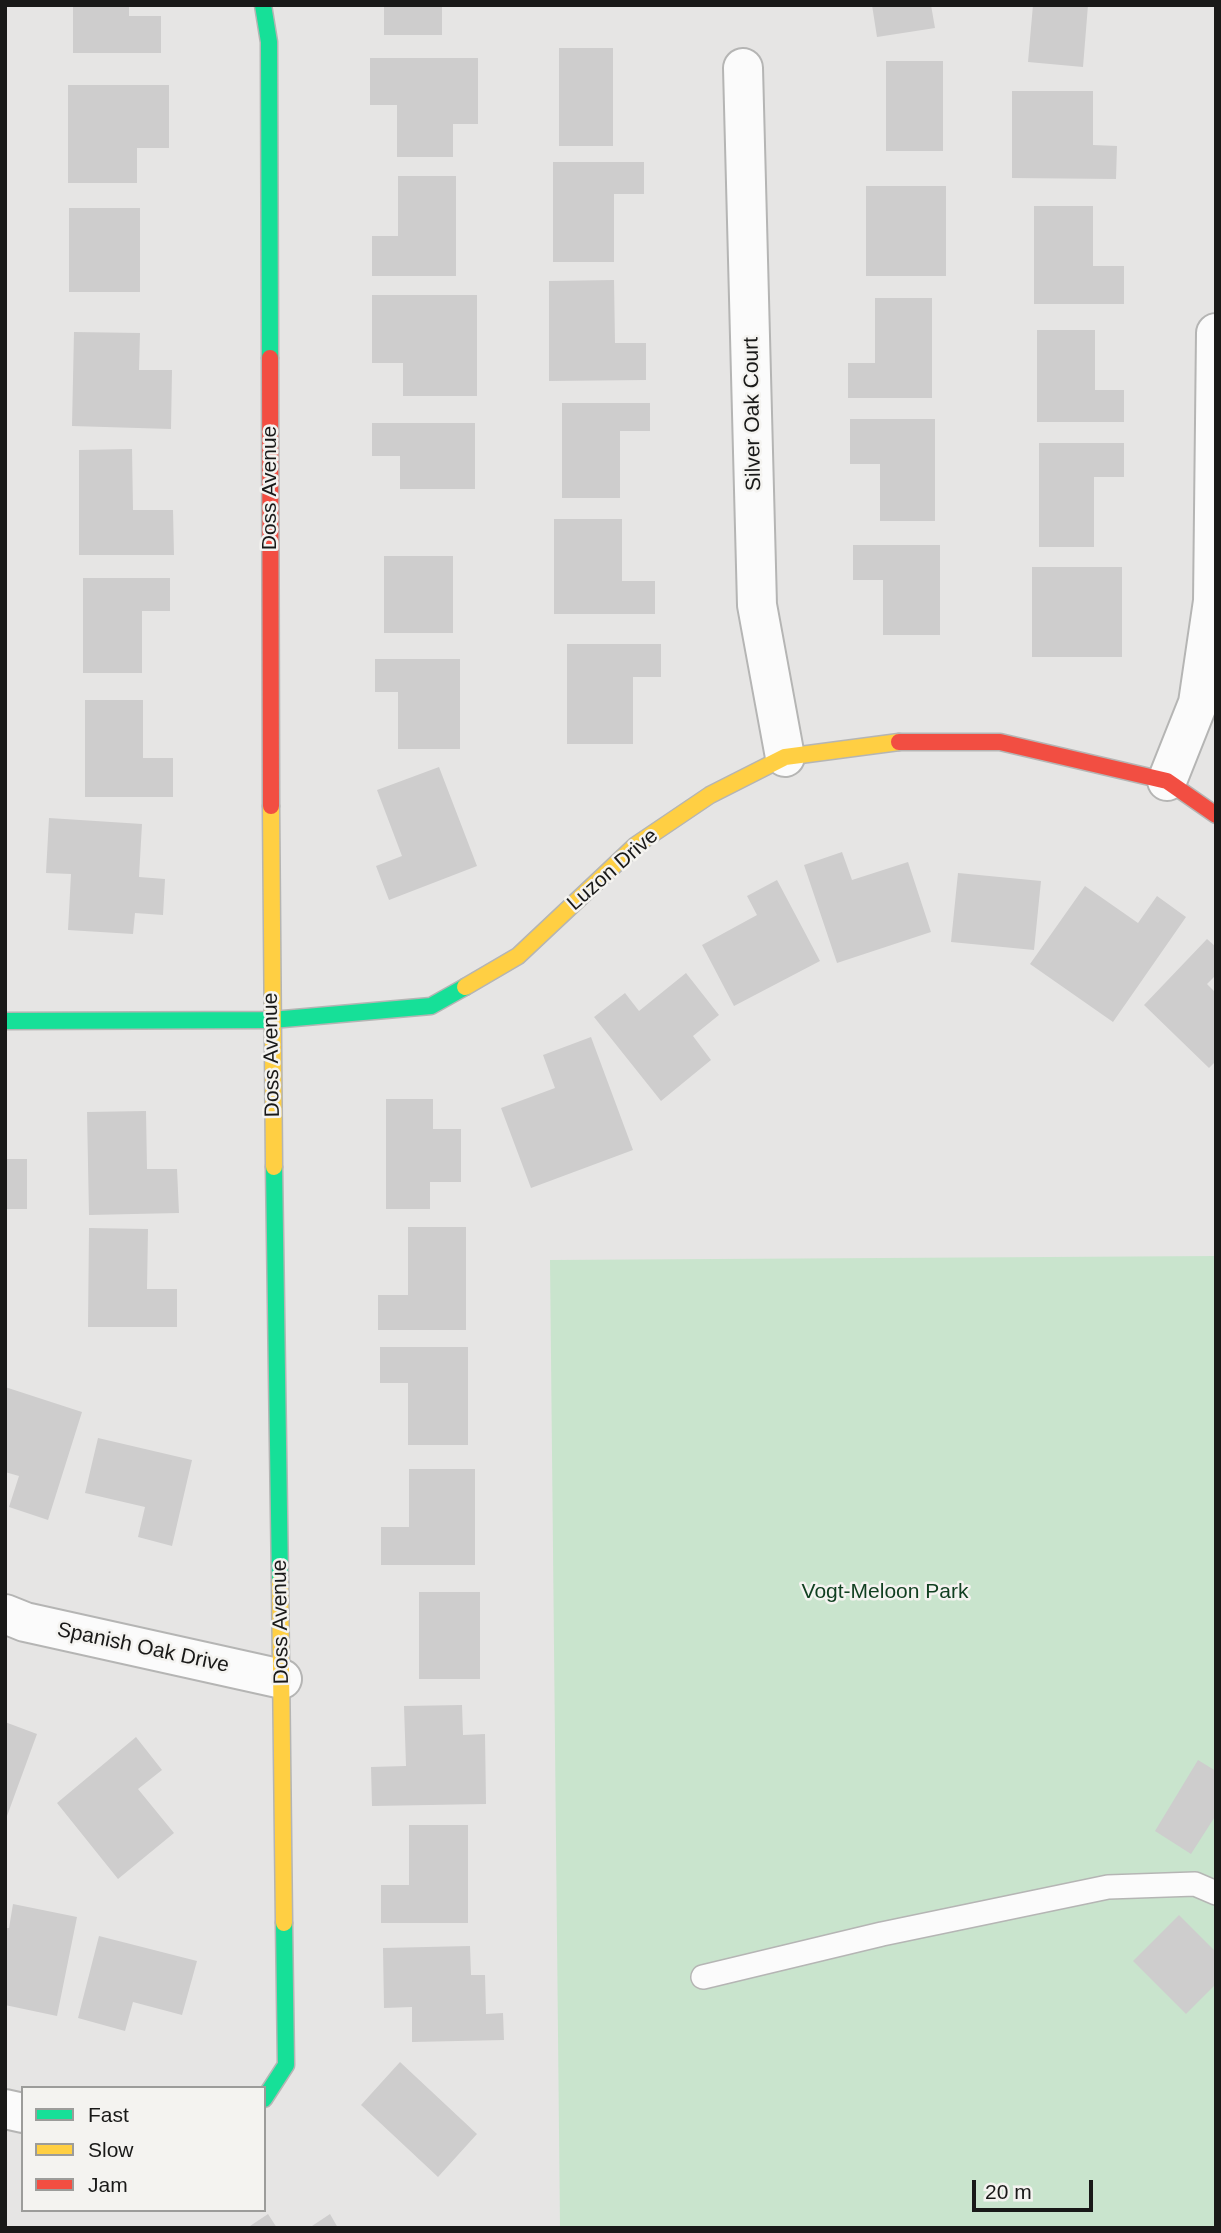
<!DOCTYPE html>
<html>
<head>
<meta charset="utf-8">
<style>
  body { margin:0 }
  #map { position:relative; width:1221px; height:2233px; overflow:hidden; background:#e6e5e4; font-family:Helvetica,sans-serif }
  canvas { display:block }
  .frame { position:absolute; inset:0; border:7px solid #191918; pointer-events:none }
  .legend { position:absolute; left:21px; top:2086px; width:245px; height:126px; box-sizing:border-box; background:#f4f3f0; border:2px solid #9c9c9a; margin:0; padding:9px 12px; list-style:none; font-size:21px; color:#191918 }
  .legend li { display:flex; align-items:center; gap:14px; height:35px }
  .legend b { width:35px; border:2px solid #9c9c9a }
  .scale { position:absolute; left:972px; top:2180px; width:121px; height:32px; box-sizing:border-box; border:4px solid #191918; border-top:0; padding-left:9px; font-size:21px; line-height:24px; white-space:nowrap; color:#191918; -webkit-text-stroke:5px #f4f3f0; paint-order:stroke }
</style>
</head>
<body>
<div id="map">
<canvas width="1221" height="2233"></canvas>
<div class="frame"></div>
<ul class="legend">
<li><b style="height:9px;background:#16e098"></b>Fast</li>
<li><b style="height:9px;background:#ffcf43"></b>Slow</li>
<li><b style="height:9px;background:#f24e42"></b>Jam</li>
</ul>
<div class="scale">20 m</div>
</div>
<script>
const ctx = document.querySelector('canvas').getContext('2d');
ctx.lineJoin = 'round';
function fillPath(path, color) { ctx.fillStyle = color; ctx.fill(path, 'evenodd'); }
function trace(path, color, width, dash) { ctx.strokeStyle = color; ctx.lineWidth = width; ctx.lineCap = dash ? 'butt' : 'round'; ctx.setLineDash(dash || []); ctx.stroke(path); }
function write(font, color, halo, rows, align = 'center') {
  ctx.font = font + ' Helvetica,sans-serif'; ctx.lineWidth = 5; ctx.setLineDash([]); ctx.textBaseline = 'middle'; ctx.strokeStyle = halo; ctx.fillStyle = color; for (const [text, x, y, turn = 0] of rows) {
    ctx.save(); ctx.translate(x, y); ctx.rotate((+turn || 0) * Math.PI / 180); ctx.textAlign = isNaN(turn) ? turn : align; if (halo) ctx.strokeText(text, 0, 0); ctx.fillText(text, 0, 0); ctx.restore();
  }
}
fillPath(new Path2D(`
  M1216,1256v972h-656l-10,-968z`), '#c9e4cd');
fillPath(new Path2D(`
  M73,5h56v11h32v37h-88z
  M384,5h58v30h-58z
  M872,5h59l4,23 -58,9z
  M1033,5h55l-5,62 -55,-5z
  M559,48h54v98h-54z
  M370,58h108v66h-25v33h-56v-52h-27z
  M886,61h57v90h-57z
  M68,85h101v63h-32v35h-69z
  M1012,91h81v54l24,1 -1,33 -104,-1z
  M553,162h91v32h-30v68h-61z
  M398,176h58v100h-84v-40h26z
  M866,186h80v90h-80z
  M1034,206h59v60h31v38h-90z
  M69,208h71v84h-71z
  M614,280l1,63h31v37l-97,1v-100z
  M372,295h105v101h-74v-33h-31z
  M875,298h57v100h-84v-35h27z
  M1037,330h58v60h29v32h-87z
  M74,332l66,1 -1,37h33l-1,59 -99,-3z
  M562,403h88v28h-30v67h-58z
  M850,419h85v102h-55v-57h-30z
  M372,423h103v66h-75v-33h-28z
  M1039,443h85v34h-30v70h-55z
  M132,449l1,61h40l1,45h-95v-105z
  M554,519h68v62h33v33h-101z
  M853,545h87v90h-57v-55h-30z
  M384,556h69v77h-69z
  M1032,567h90v90h-90z
  M83,578h87v33h-28v62h-59z
  M567,644h94v33h-28v67h-66z
  M375,659h85v90h-62v-57h-23z
  M85,700h58v58h30v39h-88z
  M439,767l38,99 -88,34 -13,-34 26,-10 -25,-66z
  M49,818l93,6 -3,53 26,2 -2,36 -28,-2 -2,21 -65,-4 3,-56 -25,-1z
  M842,852l10,28 56,-18 23,70 -94,31 -33,-98z
  M958,873l83,8 -7,69 -83,-8z
  M777,880l43,81 -86,45 -32,-61 55,-30 -10,-19z
  M1085,886l53,37 19,-27 29,21 -73,105 -83,-58z
  M1207,939l9,8v28l-9,9 9,9v68l-7,7 -65,-63z
  M686,973l33,42 -26,21 18,24 -50,41 -67,-84 31,-24 14,18z
  M591,1037l42,113 -102,38 -30,-80 54,-20 -12,-33z
  M386,1099h47v30h28v53h-31v27h-44z
  M146,1111l1,58h30l2,44 -90,2 -2,-103z
  M5,1159h22v50h-22z
  M408,1227h58v103h-88v-35h30z
  M89,1228l59,1 -1,60h30v38h-89z
  M380,1347h88v98h-60v-62h-28z
  M5,1387l77,25 -34,108 -39,-13 10,-31 -14,-4z
  M98,1438l94,22 -20,86 -34,-9 7,-30 -60,-14z
  M409,1469h66v96h-94v-38h28z
  M419,1592h61v87h-61z
  M462,1705l1,30 22,-1 1,70 -114,2 -1,-39 35,-1 -2,-60z
  M5,1722l32,12 -30,82 -2,-1z
  M136,1737l26,33 -24,19 36,44 -56,46 -61,-76z
  M1198,1760l18,11v44l-25,39 -36,-23z
  M409,1825h59v98h-87v-38h28z
  M13,1904l64,13 -20,99 -52,-11v-77h4z
  M1179,1915l37,37v32l-30,30 -53,-53z
  M99,1936l98,25 -15,54 -49,-13 -8,29 -47,-13z
  M470,1946l1,29h14l1,39 17,-1 1,27 -92,2v-35l-28,1 -1,-60z
  M400,2062l77,72 -39,43 -77,-72z
  M268,2214l9,14h-30z
  M330,2214l8,14h-29z`), '#cecdcd');
const lane = new Path2D(`
  M703,1977l179,-43 226,-47 87,-3 21,9`);
const street = new Path2D(`
  M743,68l14,537 28,152
  M1167,781l31,-78 15,-102 3,-268
  M5,1614l20,8 257,57
  M5,2109l18,4`);
const fast = new Path2D(`
  M263,5l6,37 1,316
  M5,1021l267,-1 159,-14 34,-19
  M274,1167l6,415
  M264,2099l22,-34 -2,-142`);
const slow = new Path2D(`
  M271,806l3,361
  M465,987l53,-31 118,-111 74,-50 75,-38 114,-15
  M280,1582l4,341`);
const jam = new Path2D(`
  M270,358l1,448
  M899,742h101l167,39 49,34`);
trace(lane, '#b5b5b4', 26);
trace(street, '#b5b5b4', 42);
trace(fast, '#b5b5b4', 19);
trace(slow, '#b5b5b4', 19);
trace(jam, '#b5b5b4', 19);
trace(lane, '#fbfbfb', 23);
trace(street, '#fbfbfb', 38);
trace(fast, '#16e098', 16);
trace(slow, '#ffcf43', 16);
trace(jam, '#f24e42', 16);
write('21px', '#191918', '#f4f3f0', [
  ["Silver Oak Court",753,414,-91],
  ["Doss Avenue",270,488,-90],
  ["Luzon Drive",613,870,-41],
  ["Doss Avenue",272,1055,-91],
  ["Doss Avenue",281,1622,-91],
  ["Spanish Oak Drive",143,1648,12]
]);
write('21px', '#103f20', '#f4f3f0', [
  ["Vogt-Meloon Park",885,1592]
]);
</script>
</body>
</html>
